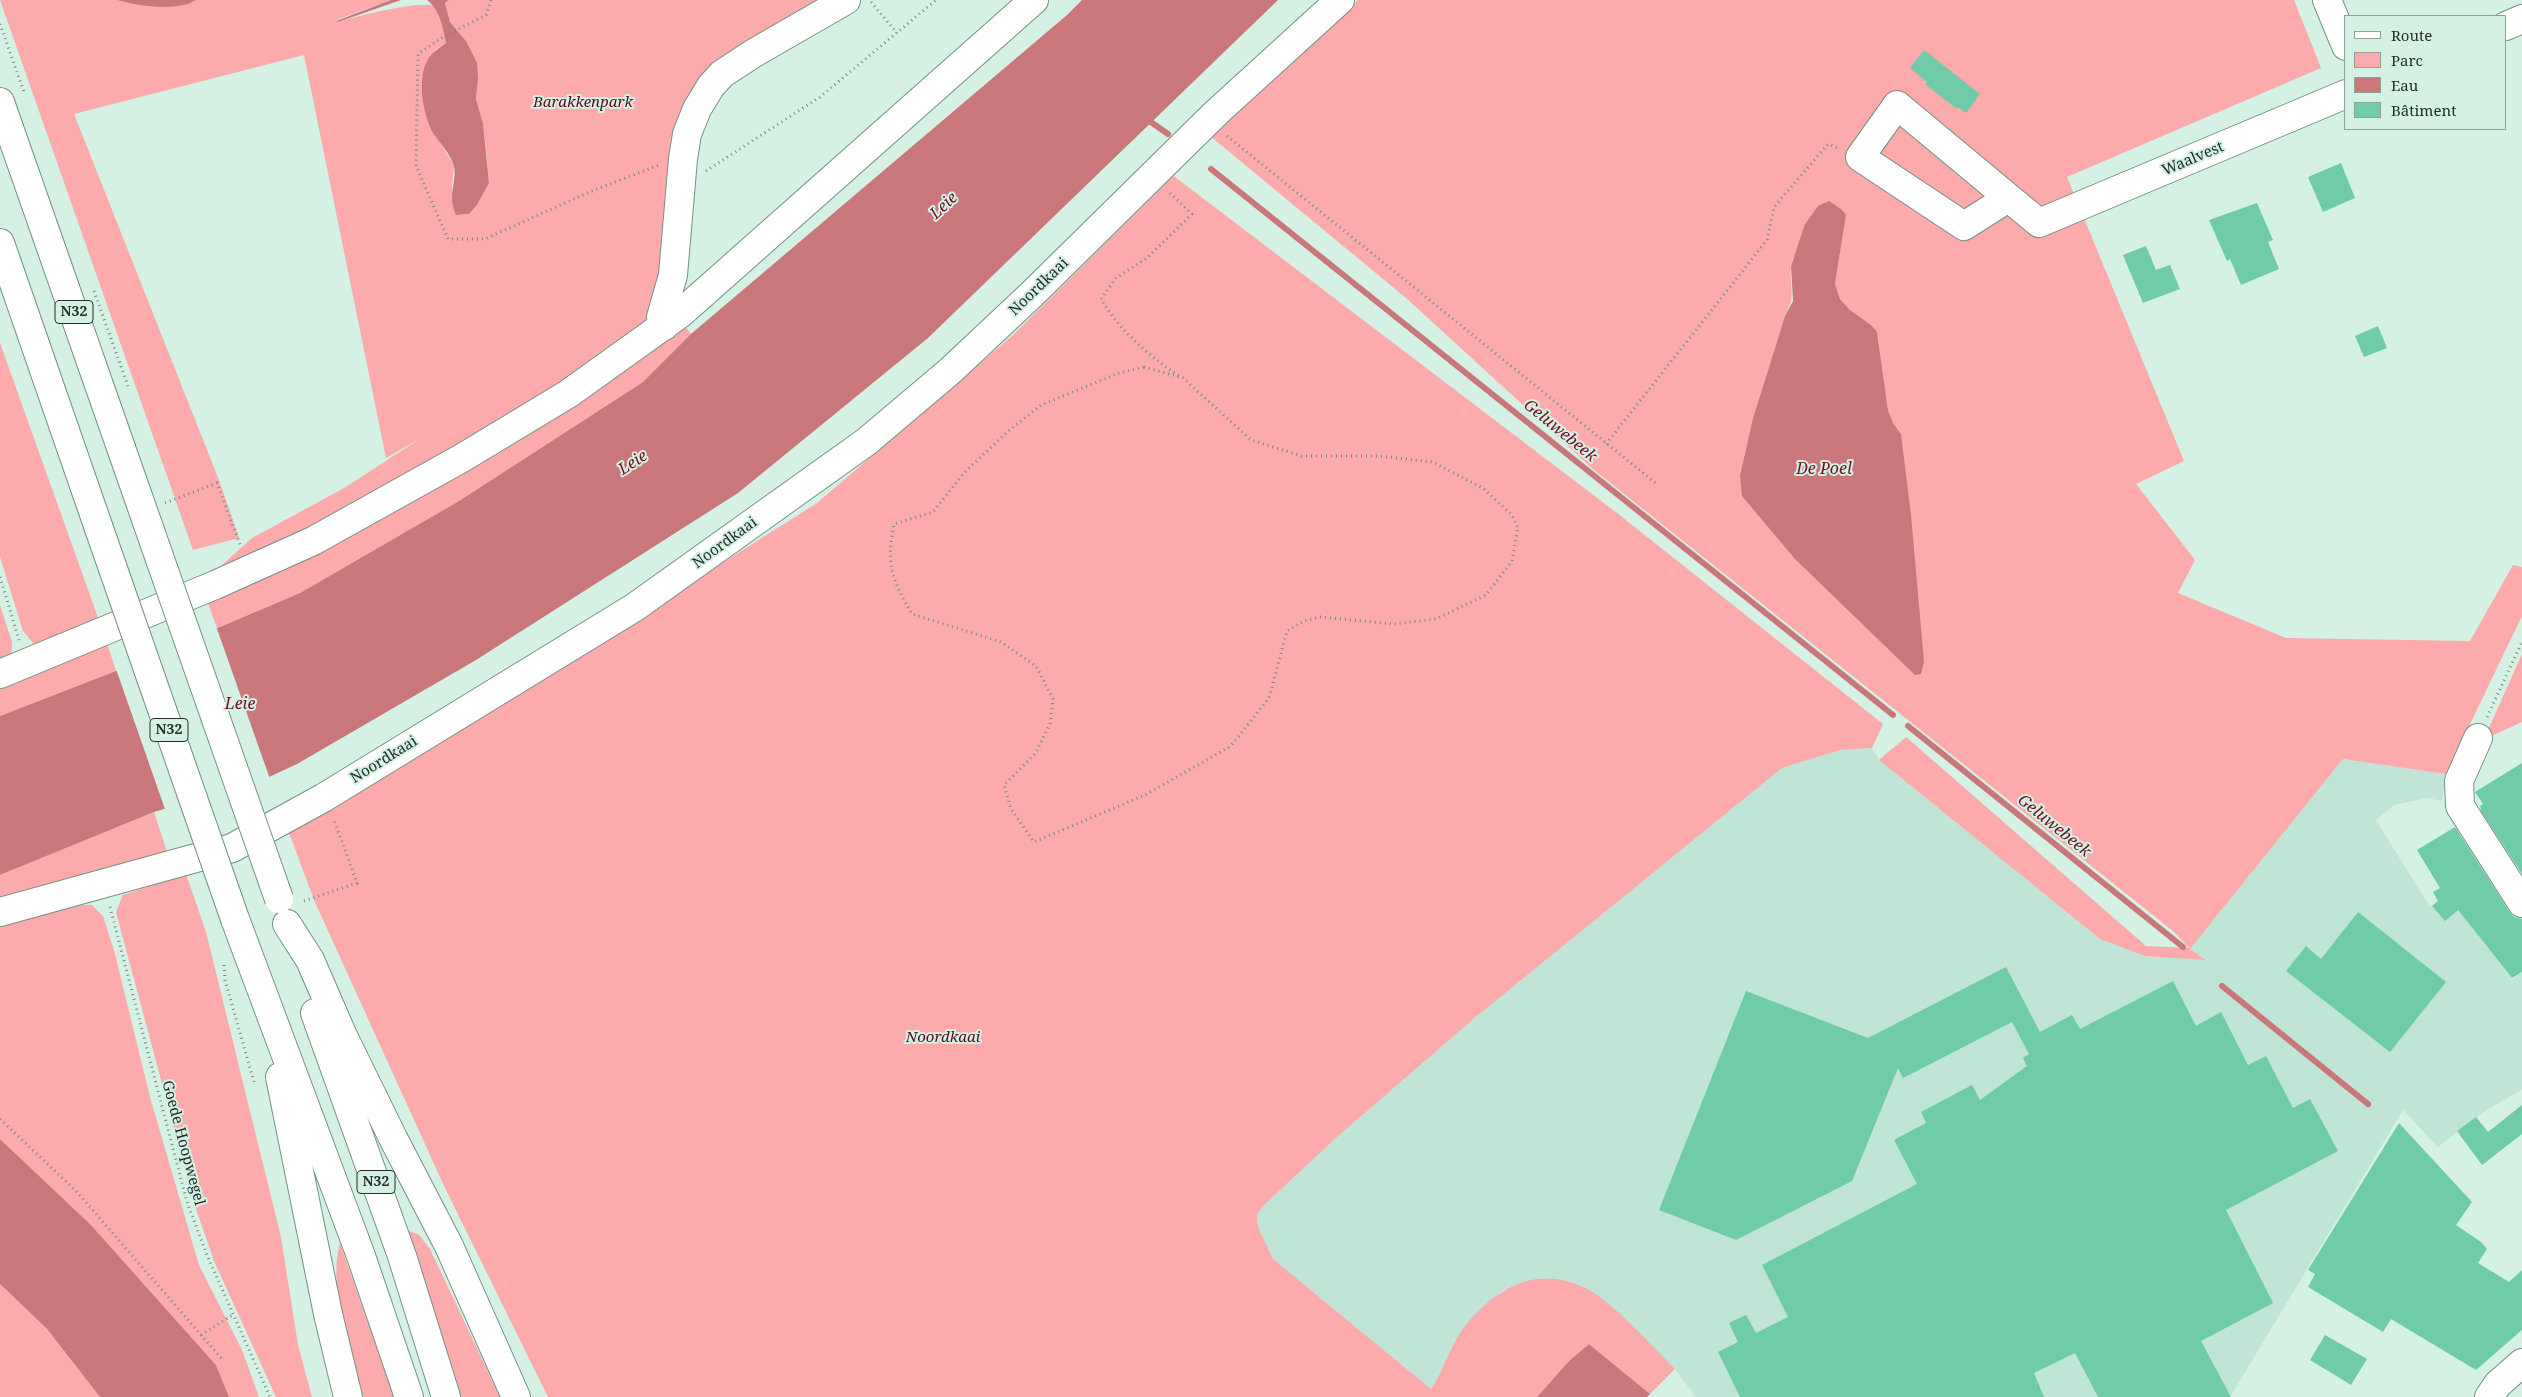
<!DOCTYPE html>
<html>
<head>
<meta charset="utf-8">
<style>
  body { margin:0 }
  #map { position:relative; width:2522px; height:1397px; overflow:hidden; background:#d4f1e4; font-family:"Noto Serif",serif }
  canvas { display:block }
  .legend { position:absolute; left:2344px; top:15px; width:162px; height:115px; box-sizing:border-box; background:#d4f1e4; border:1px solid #8da39a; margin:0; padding:6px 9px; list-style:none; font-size:15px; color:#232e2a }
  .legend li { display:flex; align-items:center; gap:10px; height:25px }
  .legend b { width:25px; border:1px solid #8da39a }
</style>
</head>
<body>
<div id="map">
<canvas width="2522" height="1397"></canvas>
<ul class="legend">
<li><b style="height:6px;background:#fff"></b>Route</li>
<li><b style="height:14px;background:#fcaaac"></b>Parc</li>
<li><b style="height:14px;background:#c9777a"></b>Eau</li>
<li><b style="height:14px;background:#6fcba8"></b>Bâtiment</li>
</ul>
</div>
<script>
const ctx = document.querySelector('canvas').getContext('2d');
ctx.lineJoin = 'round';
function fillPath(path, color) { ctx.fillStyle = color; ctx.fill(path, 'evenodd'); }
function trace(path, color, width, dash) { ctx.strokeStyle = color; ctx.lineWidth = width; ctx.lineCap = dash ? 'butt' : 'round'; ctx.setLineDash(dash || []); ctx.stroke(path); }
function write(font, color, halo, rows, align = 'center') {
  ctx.font = font + ' "Noto Serif",serif'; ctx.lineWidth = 4; ctx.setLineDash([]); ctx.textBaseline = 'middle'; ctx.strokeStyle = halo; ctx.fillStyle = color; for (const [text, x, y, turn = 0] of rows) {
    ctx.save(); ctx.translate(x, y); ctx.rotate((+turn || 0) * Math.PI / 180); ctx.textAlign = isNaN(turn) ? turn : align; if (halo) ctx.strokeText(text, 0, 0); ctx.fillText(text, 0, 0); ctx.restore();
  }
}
fillPath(new Path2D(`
  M1872,748l7,12 221,179 105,20 -15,-10 153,-190 103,15 -4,27 -15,-3 -33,7 -18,15 54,87 8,-6 15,3 59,75 10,-6v116l-46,28 -38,30 -35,-37 -173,287h-534l-21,-28 -67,-64 -104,-16 -37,34 -36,66 -158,-130 -15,-32 -1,-13 7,-9 73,-68 140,-121 305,-248 58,-18z`), '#c0e4d5');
fillPath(new Path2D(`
  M0,0h117c18,6 63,10 79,0h195l-55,20 2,2c18,-6 83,-22 96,-16 8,9 10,25 12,37l-10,6 -9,12 -4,14v18l3,23 6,14 22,35 -2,22 5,28 12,-1 8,-9 12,-22 -3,-34 -3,-26 -7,-24 2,-20 -12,-38 -16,-19 -5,-19 4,-3h386l-126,79 -36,231 18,24 -48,48 -184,119 -159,92 -83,35 -16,-44 51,-46 94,-51 75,-49 -35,20 -82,-403 -230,59 145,366 20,58 -46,12z
  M1358,0h936l27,68 -254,109 117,284 -48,23 59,76 -17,33 108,45 184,3 43,-76 9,2v49l-76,158 -103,-15 -153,190 16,11 -61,-4 -45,-17 -221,-179 27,-23 240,209 43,2 -16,-17 -579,-461 -188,-172 -196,-162zM1846,215l-11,69 5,15 10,11 21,15 7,13 10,72 5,13 8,11 -161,40 13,-56 32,-102c12,-23 4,-26 6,-49 2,-24 37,-39 55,-52z
  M1171,174l446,339 266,211 -11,24 -32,2 -58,18 -305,248 -140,121 -73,68 -7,9 1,13 15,32 158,130c14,-21 21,-48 37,-67 31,-36 71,-57 117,-34 26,12 68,59 90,81l-25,25 -61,-50 -20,17 -32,36h-989l-103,-209 -131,-288 -26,-70 128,-73 401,-254 196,-168 150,-149z
  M0,343l101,283 -51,20 -16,-2 -11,-13 -23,-74z
  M0,605l12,37 -1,19 -11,5z
  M106,640l10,31 -116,45v-32z
  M2522,654v68l-37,17 3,-9z
  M154,812l14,43 -168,48v-28z
  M186,874l20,58 75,305 17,108 14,52h-36l-62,-136 -20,-58 -78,-291 7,-17z
  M76,905h16l11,11 12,38 35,143 49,168 43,85 17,47h-30l-13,-32 -125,-140 -91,-86v-212z
  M402,1228l17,7 11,14 70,148h-39z
  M340,1243l54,154h-32c-10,-43 -35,-112 -22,-154z
  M0,1284l47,45 53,68h-100z`), '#fcaaac');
fillPath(new Path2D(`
  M117,0h79c-18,12 -59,6 -79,0z
  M391,0h10l-63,22 -2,-1z
  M427,0h22l-4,3 5,19 16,19 11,22 1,16 -2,20 7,24 6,60 -12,22 -8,9 -13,1c-9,-21 1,-31 -2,-49 -3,-11 -15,-24 -21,-33 -10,-18 -16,-53 -6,-72 4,-8 12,-13 19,-18 -3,-16 -6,-33 -19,-43z
  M1082,0h196l-350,338 -190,155 -262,167 -179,104 -28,13 -115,35 -154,63v-159l116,-45 184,-78 159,-92 184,-119 48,-48 376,-319z
  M1829,201l12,8 5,6 -11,69 5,15 10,11 21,15 6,7 11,78 5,13 8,11 10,81 13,147 -3,12 -6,1 -120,-116 -53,-63 -2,-21 13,-57 32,-102 8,-15 -2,-35 14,-42 13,-18z
  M0,1139l91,86 125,140 13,32h-129l-53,-68 -47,-45z
  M1589,1344l61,50 -3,3h-110l32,-36z`), '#c9777a');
fillPath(new Path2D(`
  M216,626l54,153 -104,33 -50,-143z`), '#d4f1e4');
trace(new Path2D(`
  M1145,118l23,16
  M1211,169l682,546
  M1908,726l275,221
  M2222,986l146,118`), '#c9777a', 6);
fillPath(new Path2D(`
  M1924,50l56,44 -14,19 -8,-6 -1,2 -32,-25 2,-2 -17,-14z
  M2341,163l14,35 -32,14 -15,-35z
  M2257,203l16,37 -5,2 11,27 -38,16 -11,-26 -3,2 -18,-41z
  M2146,246l10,24 14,-5 10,24 -37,14 -20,-48z
  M2378,326l9,22 -23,9 -9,-21z
  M2522,763v111l-41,-63 -1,-5 3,-2 -8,-12z
  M2455,827l54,84 5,6 8,2v53l-10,6 -54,-68 -13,11 -13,-15 6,-5 -5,-9 7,-4 -23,-38z
  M2358,912l88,70 -56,70 -104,-81 20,-25 15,13z
  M2006,967l34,65 32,-17 8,14 93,-48 23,45 25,-14 27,53 18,-9 27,52 17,-9 28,52 -112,59 47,93 -72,38 30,56h-133l-23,-44 -41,20 10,24h-304l-22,-45 20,-10 -9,-19 17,-8 10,18 32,-16 -26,-52 155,-81 -23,-44 32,-17 -5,-11 51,-27 8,15 47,-34 -4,-8 6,-4 -17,-32 -109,56 -5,-10 -46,113 -116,59 -77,-30 87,-219 122,47z
  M2522,1105v29l-40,31 -25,-34 19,-14 12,15z
  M2399,1123l73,79 -16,23 25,17 6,7 -9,14 31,19 13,-12v60l-46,40 -85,-51 -8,13 -75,-45 7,-13 -7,-4z
  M2325,1335l42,24 -16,26 -41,-25z`), '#6fcba8');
const minor = new Path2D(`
  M2327,0l19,46
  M2506,26l16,-7
  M2008,198l-44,28 -104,-69 37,-52 142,118 307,-129
  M664,326l-3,-9 12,-42 10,-116 4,-25 10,-25 14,-23 11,-12 32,-21 92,-53
  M0,674l215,-89 98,-44 149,-83 106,-64 113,-81 353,-313
  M2478,738l-19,43 1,25 62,97
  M0,912l232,-64 91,-50 312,-191 231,-165 84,-71 81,-76 186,-183 123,-112
  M2489,1397l9,-13 24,-21`);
const highway = new Path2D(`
  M0,102l147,420
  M0,243l103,297
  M235,919l126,337 48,141
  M287,924l23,36 33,76 51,104 55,106 67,151
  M315,1013l87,243 44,141
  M280,1077l48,237 20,83`);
trace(minor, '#759084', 30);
trace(highway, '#759084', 30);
trace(new Path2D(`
  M491,0l-5,15 -43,22 -25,17 -2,112 32,73h37l102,-46 72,-28
  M871,2l26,31
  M0,24l24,68
  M1227,136l431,349
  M706,171l114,-74 116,-97
  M1170,193l22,21 -45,44 -31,20 -15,21c19,32 47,56 78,77
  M94,291l34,95
  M1144,367l39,11 68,62 51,16h77l54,6 51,27 27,25 7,13 -6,34 -26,34 -50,24 -42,5 -74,-7 -16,4 -17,10 -18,67 -38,48 -86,49 -111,47 -23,-33 -7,-24 31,-31 15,-30 3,-25 -17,-33 -35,-24 -89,-28c-21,-36 -26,-49 -18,-90l39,-12 30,-38 43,-41 35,-28 78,-32z
  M1606,444l161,-204 7,-33 54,-63 10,4
  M165,503l52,-20 24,64
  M0,577l19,63
  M2487,717l35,-75
  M304,901l53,-18 -23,-63
  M110,907l77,295 20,53 63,142
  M224,965l1,15 29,102
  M0,1119l76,72 146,168
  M201,1335l33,-21`), '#758880', 3, [1, 4]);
trace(minor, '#fff', 28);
trace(highway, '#fff', 28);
const highwayBridge = new Path2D(`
  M147,522l132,377
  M103,540l132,379`);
trace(highwayBridge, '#759084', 30, []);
trace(highwayBridge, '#fff', 28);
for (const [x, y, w] of [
  [74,312,38],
  [169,730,38],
  [376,1182,38]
]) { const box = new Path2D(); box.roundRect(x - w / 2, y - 11.5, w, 23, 4); ctx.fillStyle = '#d4f1e4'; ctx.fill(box); trace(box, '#232e2a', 1); }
write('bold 14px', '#232e2a', null, [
  ["N32",74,312],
  ["N32",169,730],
  ["N32",376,1182]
]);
write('italic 15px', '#560b18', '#d4f1e4', [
  ["Barakkenpark",583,103],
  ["Noordkaai",943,1038]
]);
write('15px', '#232e2a', '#d4f1e4', [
  ["Waalvest",2193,159,-23],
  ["Noordkaai",1039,287,-44],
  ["Noordkaai",725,543,-36],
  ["Noordkaai",384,760,-32],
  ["Goede Hoopwegel",183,1143,75]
]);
write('italic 16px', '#710b20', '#d4f1e4', [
  ["Leie",944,206,-43],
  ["Geluwebeek",1560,431,39],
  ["Leie",633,463,-33],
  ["De Poel",1824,469],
  ["Leie",240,704],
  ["Geluwebeek",2054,826,39]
]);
</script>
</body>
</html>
